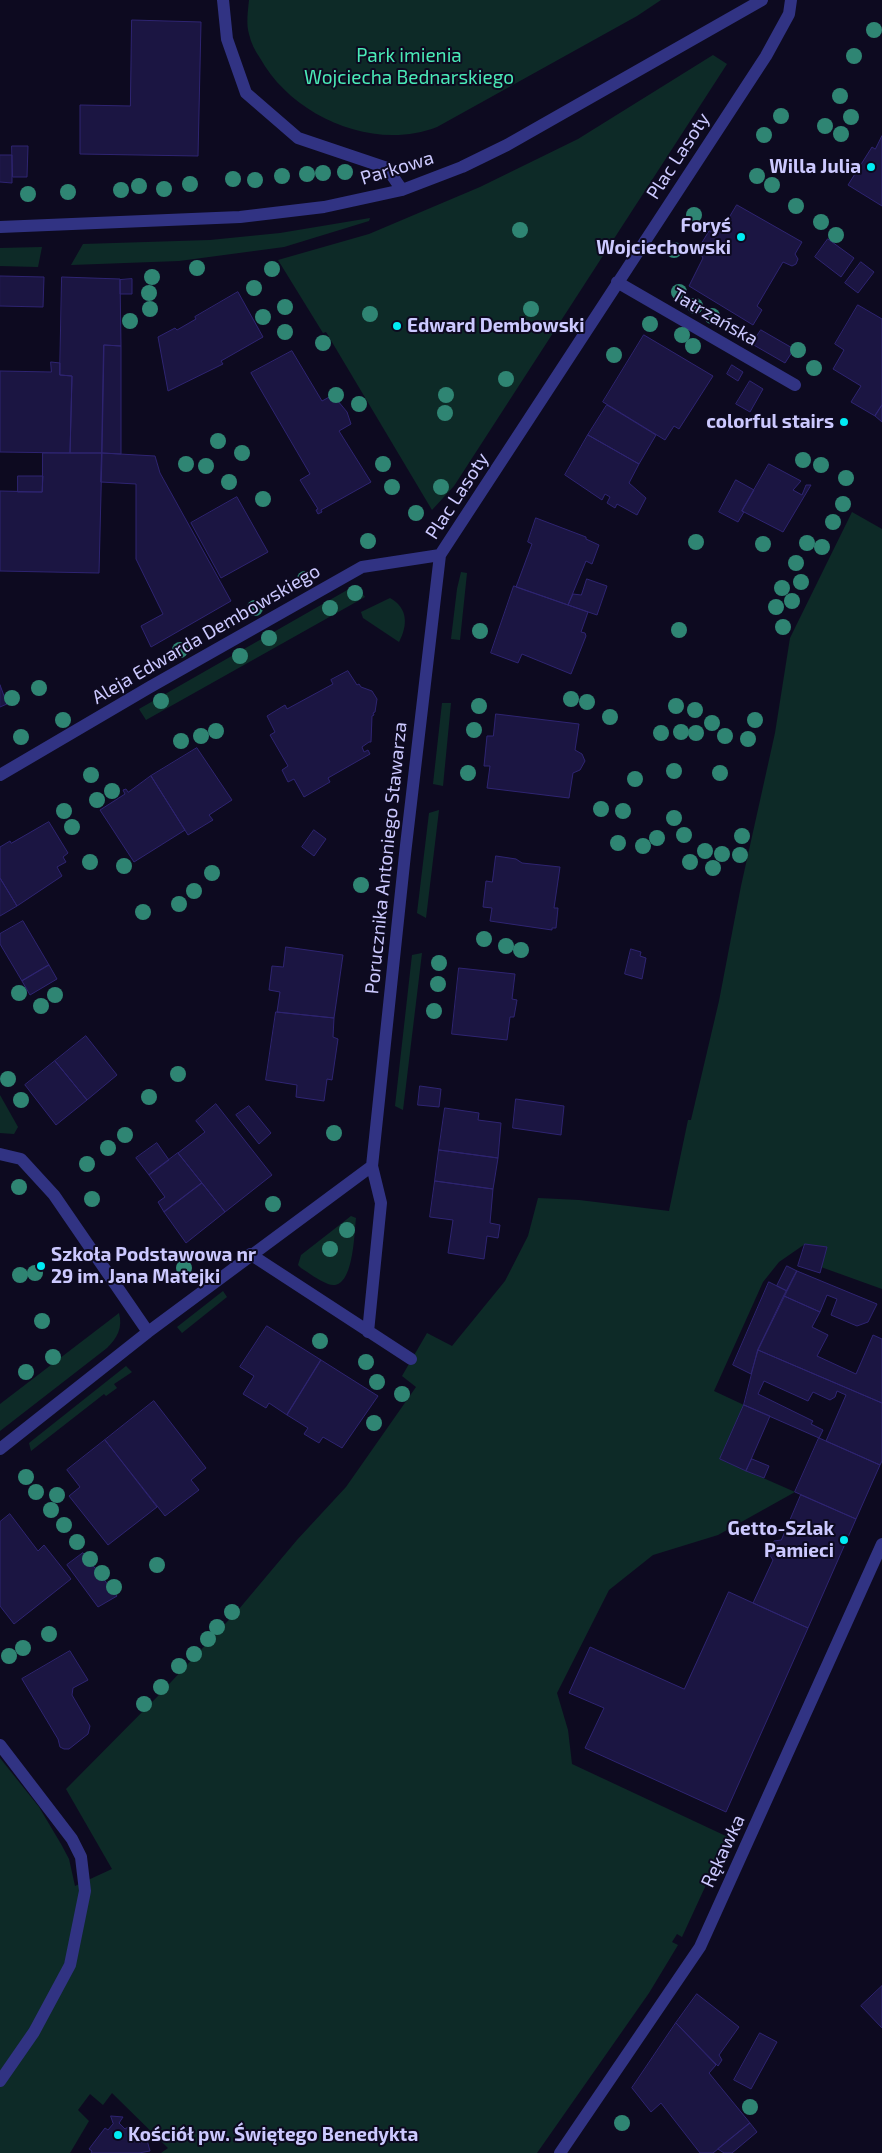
<!DOCTYPE html>
<html>
<head>
<meta charset="utf-8">
<style>
  body { margin:0 }
  canvas { display:block; background:#0d0a20 }
</style>
</head>
<body>
<canvas width="882" height="2153"></canvas>
<script>
const ctx = document.querySelector('canvas').getContext('2d');
ctx.lineJoin = 'round';
function fillPath(path, color) { ctx.fillStyle = color; ctx.fill(path, 'evenodd'); }
function trace(path, color, width, dash) { ctx.strokeStyle = color; ctx.lineWidth = width; ctx.lineCap = dash ? 'butt' : 'round'; ctx.setLineDash(dash || []); ctx.stroke(path); }
function write(font, color, halo, rows, align = 'center') {
  ctx.font = font + ' "Exo 2",sans-serif'; ctx.lineWidth = 4; ctx.setLineDash([]); ctx.textBaseline = 'middle'; ctx.strokeStyle = halo; ctx.fillStyle = color; for (const [text, x, y, turn = 0] of rows) {
    ctx.save(); ctx.translate(x, y); ctx.rotate((+turn || 0) * Math.PI / 180); ctx.textAlign = isNaN(turn) ? turn : align; if (halo) ctx.strokeText(text, 0, 0); ctx.fillText(text, 0, 0); ctx.restore();
  }
}
fillPath(new Path2D(`
  M249,0h412l-24,16 -200,111c-64,25 -145,-11 -177,-69 -5,-7 -9,-15 -11,-24 -3,-10 -1,-24 0,-34z
  M713,55l14,9 -273,422 -22,24 -106,-178 -3,1 -45,-73 91,-26 111,-47 98,-48z
  M370,218l-1,3 -85,26 -105,14 -108,4 12,-21 127,-4 70,-7z
  M42,247l-4,20 -38,-1v-18z
  M852,512l30,17v760l-61,-22 6,-20 -22,-3 -26,18 -16,20 -49,109 30,14 -24,54 75,33 -77,43 -65,20 -44,35 -52,103 11,37 4,34 156,73 -46,100 -5,-3 -5,8 6,3 -29,48 -112,160h-376l7,-5 -56,-55 -9,12 -13,-11 -12,16 11,11 -19,32h-70v-395l39,49 22,37 8,15 6,27 37,-17 -46,-80 92,-93 81,-87 58,-69 49,-53 70,-100 -14,-11 25,-43 25,13 53,-65 23,-45 10,-38 41,2 90,11 19,-91h3l28,-119 22,-115 34,-153 15,-95z
  M461,572l6,1 -7,67 -9,-1 6,-50z
  M356,585l9,12 -219,123 -7,-11z
  M390,598c18,10 18,27 9,44l-36,-24 -2,-6z
  M442,703h9l-8,83 -10,-2z
  M439,810l-13,108 -9,-5 12,-100z
  M422,953l-19,157 -8,-4 17,-151z
  M0,1095l18,32 -4,7 -14,-1z
  M351,1216l5,2c-2,15 -2,76 -28,66 -10,-4 -19,-11 -27,-16l-3,-3 3,-10z
  M223,1291l4,6 -45,36 -5,-6z
  M119,1313c4,15 -2,25 -12,35l-107,83v-27z
  M126,1366l6,6 -18,12 3,4 -11,8 -2,-2 -73,57 -2,-8z`), '#0d2a27');
const building = new Path2D(`
  M132,20l69,2 -3,134 -118,-2v-49l50,1z
  M882,136v70l-34,-21 24,-38 3,2z
  M12,146h16l-1,31h-14z
  M0,155h12v28l-12,-1z
  M737,205l65,37 -7,12 3,5 -2,5 -4,2 -9,-4 -26,44 5,4 -9,15 -64,-39 14,-28 -5,-9 11,-18 11,1z
  M828,239l26,19 -13,19 -26,-20z
  M861,262l13,10 -16,21 -13,-10z
  M0,276l44,1 -1,30 -43,-1z
  M62,277l58,2 1,67 -17,-1 -2,108h-32l2,-77 -12,-1z
  M132,279v15h-12v-14z
  M238,292l25,45 -42,24 2,3 -55,27 -10,-54 17,-9 2,2 19,-11 -1,-2z
  M858,305l24,14v86l-7,11 -24,-14 10,-16 -28,-17 11,-19 -9,-6z
  M761,330l33,19 -9,14 -33,-19z
  M644,335l69,41 -34,53 -5,-3 -9,14 -62,-38z
  M104,345l17,1v108l-19,-1z
  M292,351l30,50 11,-6 14,17 4,12 -12,7 32,51 -50,28 1,2 -4,2 -2,-4 2,-1 -18,-29 10,-6 -59,-101z
  M51,362l9,1v12l12,1 -2,77 -70,-1v-81l51,1z
  M732,365l11,7 -5,9 -11,-7z
  M750,381l13,8 -13,23 -14,-8z
  M607,405l49,30 -17,29 -51,-29z
  M882,405v17l-7,-6z
  M588,435l51,29 -10,19 17,15 -9,17 -20,-11 -2,4 -8,-5 3,-6 -5,-3 -3,6 -37,-25z
  M43,453h59l-3,120 -99,-2v-80l42,1z
  M102,453l53,3 5,17 71,128 -80,46 -10,-21 22,-12 -27,-55v-75l-35,-2z
  M769,464l32,17 -8,9 9,5 4,-10h5l-28,47 -41,-21z
  M18,476h25l-1,16h-24z
  M736,480l18,10 -12,21 2,1 -6,10 -19,-10z
  M237,497l31,55 -47,26 -30,-55z
  M536,518l50,19v2l13,6 -7,19 -6,-3 -18,44 -52,-18 16,-43 -4,-2z
  M587,579l20,7 -10,29 -29,-10 5,-11 8,1z
  M514,586l74,26 -7,20 4,1 1,3 -15,38 -49,-20 -4,9 -27,-10z
  M348,671l9,14 2,-1 2,3 11,4 5,8 -2,13 -2,1 1,2 -2,1 -1,26h-2l-7,5 2,5 4,-2 2,4 -42,24 2,4 -26,15 -10,-18 -6,3 -6,-12 6,-4 -18,-31 5,-3 -8,-16 18,-11 2,4 46,-25 -2,-4z
  M0,685l7,19 -7,3z
  M496,714l83,10 -4,26 7,4 3,7 -5,9 -7,3 -4,25 -82,-10 3,-22h-6l3,-30h6z
  M197,748l35,52 -23,15 4,5 -25,15 -37,-59z
  M151,776l34,54 -51,32 -34,-52 25,-16 -2,-4 3,-1 2,3z
  M49,822l19,31 -5,4 3,5 -9,5 5,9 -45,30 -17,-28v-31l10,-6 1,2z
  M314,830l12,9 -12,17 -12,-9z
  M496,856l20,3 6,4 38,4 -6,41h4l-2,20h-4v2l-62,-9 2,-13 -9,-1 3,-26 6,1z
  M0,878l17,28 -17,10z
  M23,921l26,44 -27,16 -22,-37v-10z
  M286,947l57,8 -9,63 -57,-6 3,-20 -11,-2 3,-24 11,1z
  M631,949l10,3 -1,4 6,2 -4,21 -17,-5z
  M49,965l8,14 -27,16 -8,-14z
  M459,968l56,6 -3,25 5,1 -3,17h-4l-3,23 -55,-6z
  M276,1012l58,6 -1,19 5,2 -6,41 -5,-1 -3,22 -28,-4 1,-12 -31,-5z
  M86,1036l31,39 -30,25 -32,-39z
  M55,1061l32,39 -31,25 -31,-40z
  M420,1086l21,3 -2,18 -21,-2z
  M516,1099l48,7 -3,29 -48,-7z
  M216,1104l56,71 -47,37 -47,-59 27,-21 -9,-11z
  M249,1106l22,27 -12,11 -23,-29z
  M445,1108l34,5 -1,7 23,3 -3,35 -59,-8z
  M157,1143l12,17 -20,15 -13,-17z
  M439,1150l59,8 -5,31 -58,-8z
  M178,1153l24,30 -38,29 -6,-10 7,-5 -16,-22z
  M435,1181l58,8 -3,34 10,2 -2,13 -11,-2 -3,23 -36,-6 5,-33 -23,-3z
  M202,1183l23,29 -39,31 -22,-31z
  M805,1244l22,3 -7,26 -22,-7z
  M787,1266l10,5 -10,20 -10,-5z
  M797,1271l80,33 -9,18 -11,4 -26,-11 6,-16 -10,-4 -7,17 -36,-16z
  M769,1282l18,9 -29,59 -7,24 -18,-9z
  M784,1296l36,16 -8,15 16,8 -11,21 39,18 17,-39 9,4v64l-124,-53z
  M267,1326l54,34 -34,55 -18,-12 -3,5 -23,-14 11,-18 -14,-9z
  M758,1350l124,53v58l-2,4 -54,-24 20,-46 -9,-4 -2,6 -5,3 -17,-8 -5,9 -44,-20 -6,13 55,27 -2,3 12,6 -4,8 -75,-33z
  M321,1360l57,36 -36,52 -19,-11 -4,6 -15,-9 4,-6 -21,-13z
  M154,1401l52,67 -15,12 8,10 -34,26 -60,-76z
  M744,1405l26,11 -24,55 -26,-12z
  M819,1438l61,27 -24,54 -61,-27z
  M105,1440l52,67 -49,38 -39,-49 11,-9 -13,-17z
  M752,1459l17,7 -5,12 -18,-7z
  M801,1495l55,24 -48,109 -55,-25 20,-43 -4,-6 1,-8 4,-5 7,-1z
  M10,1514l28,37 6,-6 27,34 -57,45 -14,-18v-84z
  M83,1553l34,43 -19,11 -31,-42z
  M729,1592l79,36 -82,184 -141,-64 19,-40 -35,-15 21,-46 94,42z
  M70,1651l18,29 -15,8 -1,7 18,31 -2,8 -19,15h-5l-4,-2 -2,-8 -36,-60z
  M882,1986v42l-21,-22z
  M697,1994l42,33 -20,28 3,5 -4,6 -42,-43z
  M676,2023l40,42 -7,8 41,50 -37,30h-13l-39,-50 -10,9 -19,-24z
  M760,2033l17,9 -26,47 -17,-9z
  M111,2116l12,1 -4,6 6,6 6,-4 8,7 -5,5 5,6 8,-3 3,11 -11,2h-48l1,-2 -3,-2 16,-21 3,2 5,-6z
  M750,2123l7,9 -25,21h-8l-6,-4z`);
fillPath(building, '#1b1542');
trace(building, '#2e2471', 1);
trace(new Path2D(`
  M223,0l4,39 19,54 52,45 89,30 15,22
  M0,227l240,-10 84,-10 78,-17 60,-23 45,-22 255,-145
  M617,282l178,103
  M0,775l150,-88 212,-120 78,-12
  M0,1154l21,5 33,36 94,137
  M250,1254l161,105
  M368,1332l13,-129 -9,-37
  M0,1449l148,-117 224,-166 33,-312 35,-299 326,-499 23,-42 2,-14
  M0,1745l72,94 9,18 4,34 -15,74 -36,67 -34,49
  M560,2153l140,-206 182,-403`), '#313383', 12);
ctx.fillStyle = '#2f8573';
for (const [x, y] of [
  [874,30],
  [854,56],
  [840,96],
  [781,116],
  [851,117],
  [825,126],
  [841,134],
  [764,135],
  [345,172],
  [323,173],
  [307,174],
  [282,176],
  [757,176],
  [233,179],
  [255,180],
  [190,184],
  [772,185],
  [139,186],
  [164,189],
  [121,190],
  [68,192],
  [28,194],
  [796,206],
  [694,215],
  [821,222],
  [520,230],
  [836,235],
  [674,250],
  [197,268],
  [272,269],
  [152,277],
  [254,288],
  [679,292],
  [149,293],
  [695,306],
  [285,307],
  [150,309],
  [531,309],
  [370,314],
  [712,316],
  [263,317],
  [130,321],
  [650,324],
  [285,332],
  [682,335],
  [323,343],
  [693,346],
  [798,350],
  [614,355],
  [814,368],
  [506,379],
  [336,395],
  [446,395],
  [359,404],
  [445,413],
  [218,441],
  [242,453],
  [803,460],
  [186,464],
  [383,464],
  [821,465],
  [206,466],
  [846,478],
  [229,482],
  [392,487],
  [441,487],
  [263,499],
  [843,504],
  [416,513],
  [833,522],
  [368,541],
  [696,542],
  [807,543],
  [763,544],
  [822,547],
  [796,563],
  [305,579],
  [801,582],
  [782,588],
  [355,593],
  [792,601],
  [776,607],
  [255,608],
  [330,608],
  [783,627],
  [679,630],
  [480,631],
  [269,638],
  [180,650],
  [240,656],
  [39,688],
  [12,698],
  [571,699],
  [161,701],
  [587,702],
  [479,706],
  [676,706],
  [695,710],
  [610,717],
  [63,720],
  [755,720],
  [712,723],
  [474,730],
  [216,731],
  [681,732],
  [661,733],
  [696,733],
  [201,736],
  [725,736],
  [21,737],
  [748,739],
  [181,741],
  [674,771],
  [468,773],
  [720,773],
  [91,775],
  [635,779],
  [112,791],
  [97,800],
  [601,809],
  [64,811],
  [623,811],
  [674,818],
  [72,827],
  [684,835],
  [742,836],
  [657,838],
  [618,843],
  [643,846],
  [705,851],
  [722,854],
  [740,855],
  [90,862],
  [690,862],
  [124,866],
  [713,868],
  [212,873],
  [361,885],
  [194,891],
  [179,904],
  [143,912],
  [484,939],
  [506,946],
  [521,950],
  [439,963],
  [438,984],
  [19,993],
  [55,995],
  [41,1006],
  [434,1011],
  [178,1074],
  [8,1079],
  [149,1097],
  [21,1100],
  [334,1133],
  [125,1135],
  [108,1148],
  [87,1164],
  [19,1187],
  [92,1199],
  [273,1204],
  [347,1230],
  [330,1249],
  [184,1268],
  [35,1273],
  [20,1275],
  [42,1321],
  [320,1341],
  [53,1357],
  [366,1362],
  [26,1372],
  [377,1382],
  [402,1394],
  [374,1423],
  [26,1477],
  [36,1492],
  [57,1495],
  [51,1510],
  [64,1525],
  [77,1542],
  [90,1559],
  [157,1565],
  [102,1573],
  [114,1587],
  [232,1612],
  [217,1627],
  [49,1634],
  [208,1639],
  [23,1648],
  [194,1654],
  [9,1656],
  [179,1666],
  [161,1687],
  [144,1704],
  [750,2107],
  [622,2123]
]) { ctx.beginPath(); ctx.arc(x, y, 8, 0, 2 * Math.PI); ctx.fill(); }
for (const [x, y, r, color] of [
  [871,167,5,"#00ecf4"],
  [741,237,5,"#00ecf4"],
  [397,326,5,"#00ecf4"],
  [844,422,5,"#00ecf4"],
  [41,1266,5,"#00ecf4"],
  [844,1540,5,"#00ecf4"],
  [118,2135,5,"#00ecf4"]
]) { const dot = new Path2D(); dot.arc(x, y, r, 0, 2 * Math.PI); ctx.fillStyle = color; ctx.fill(dot); trace(dot, '#0d0a20', 2); }
write('19px', '#4aeab7', '#0d0a20', [
  ["Park imienia",409,56],
  ["Wojciecha Bednarskiego",409,78]
]);
write('19px', '#ccc9ff', '#0d0a20', [
  ["Plac Lasoty",678,156,-57],
  ["Parkowa",397,168,-17],
  ["Tatrzańska",715,317,30],
  ["Plac Lasoty",457,496,-57],
  ["Aleja Edwarda Dembowskiego",206,634,-30],
  ["Porucznika Antoniego Stawarza",386,858,-84],
  ["Rękawka",723,1851,-65]
]);
write('bold 19px', '#ccc9ff', '#0d0a20', [
  ["Willa Julia",861,167],
  ["Foryś",731,226],
  ["Wojciechowski",731,248],
  ["Edward Dembowski",407,326,"left"],
  ["colorful stairs",834,422],
  ["Szkoła Podstawowa nr",51,1255,"left"],
  ["29 im. Jana Matejki",51,1277,"left"],
  ["Getto-Szlak",834,1529],
  ["Pamieci",834,1551],
  ["Kościół pw. Świętego Benedykta",128,2135,"left"]
], 'right');
</script>
</body>
</html>
